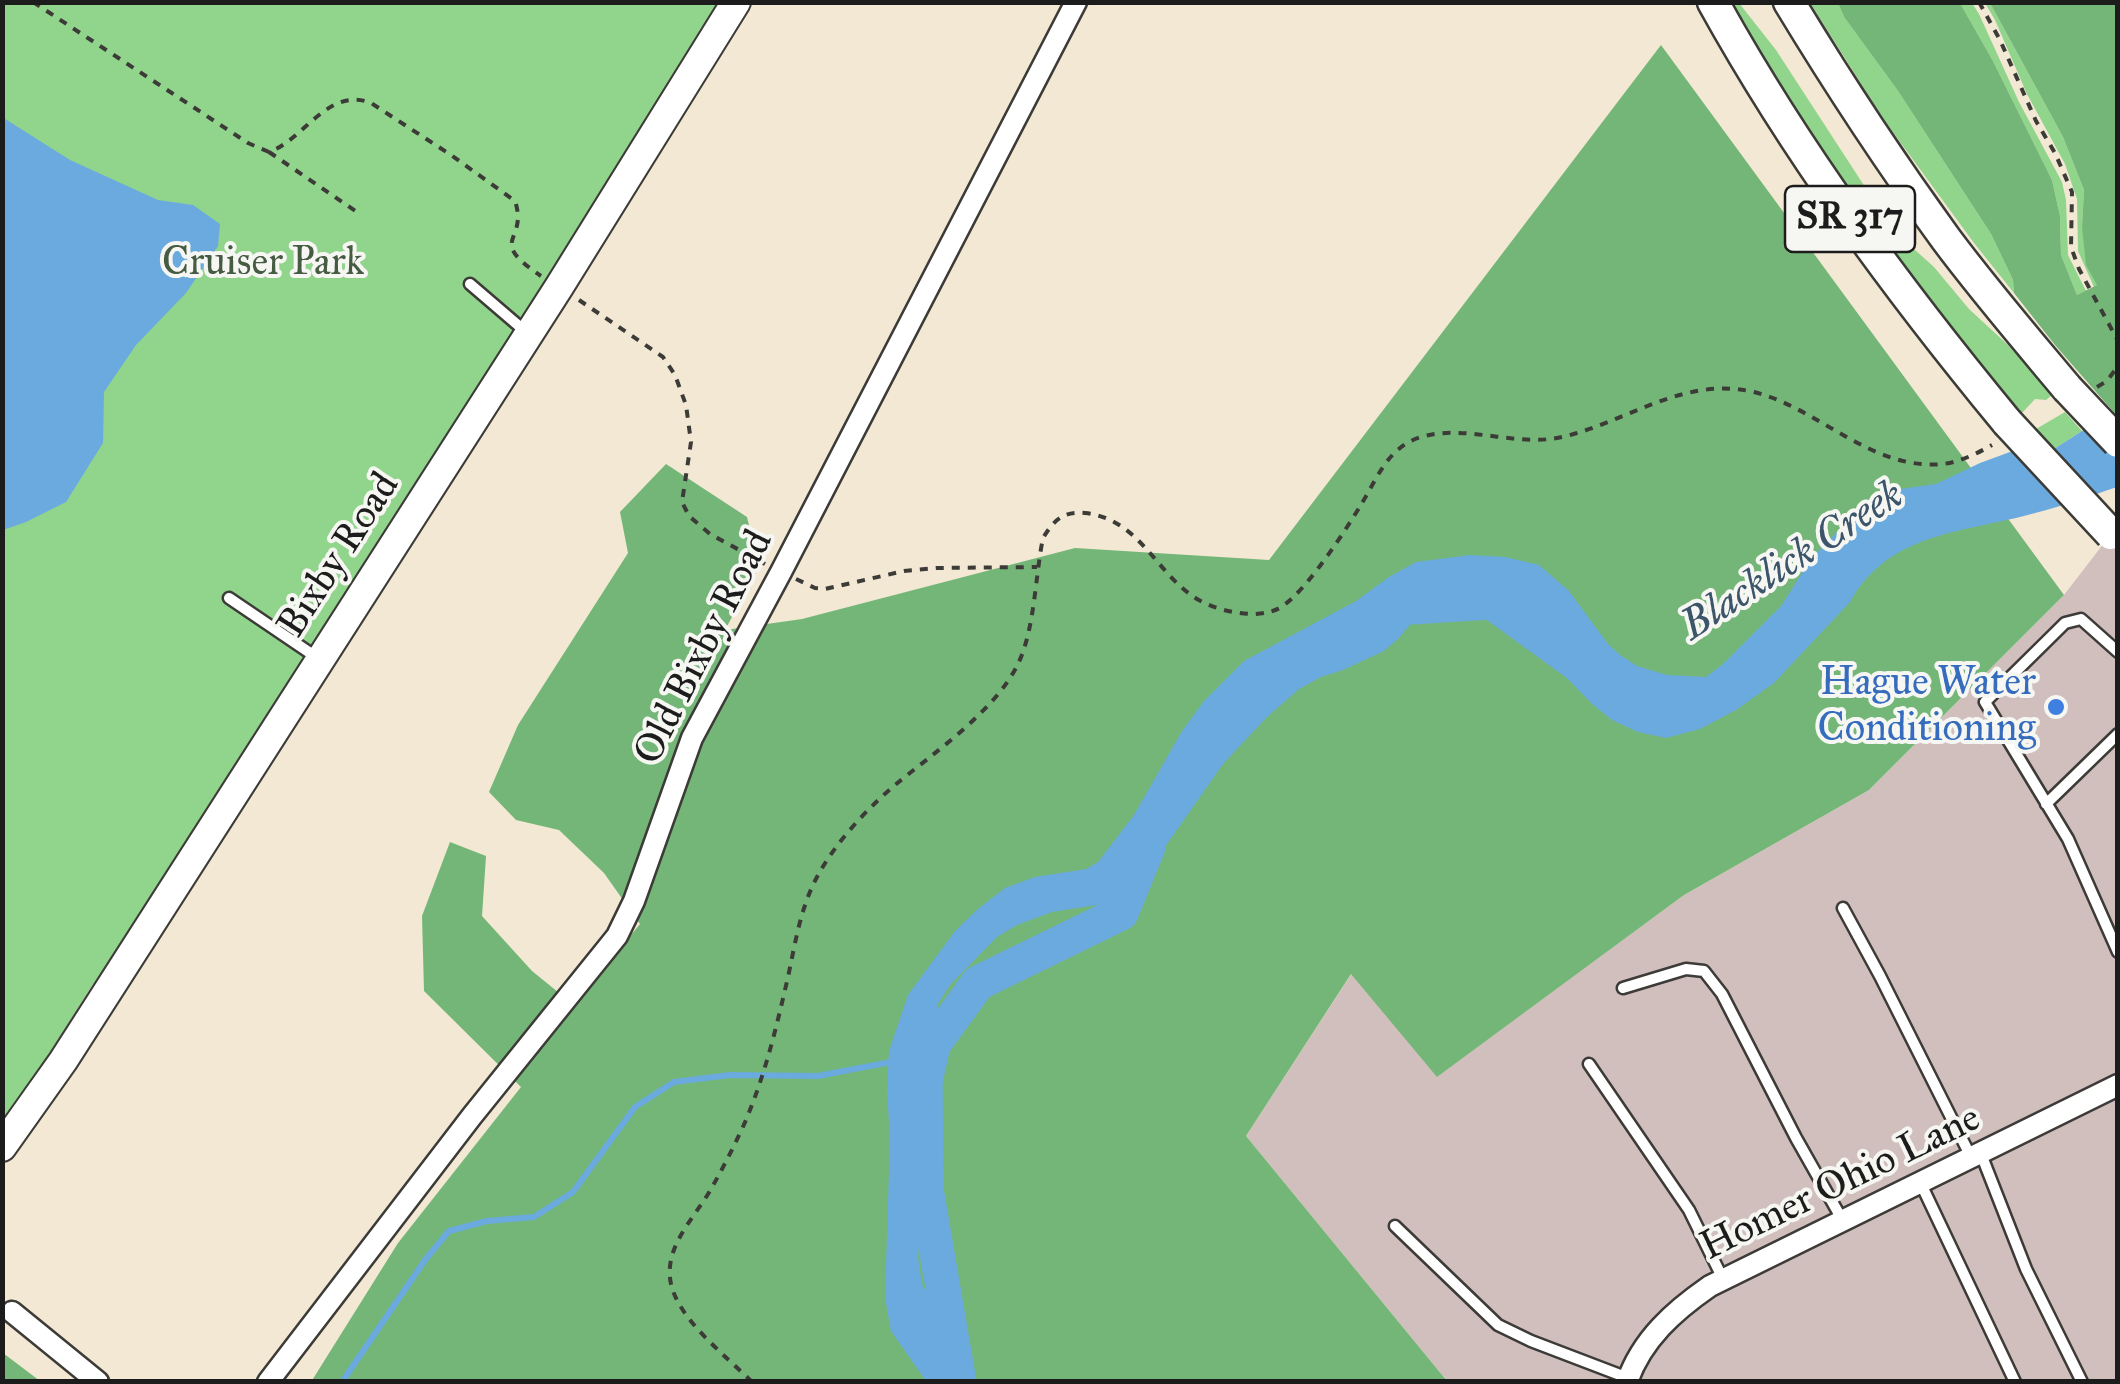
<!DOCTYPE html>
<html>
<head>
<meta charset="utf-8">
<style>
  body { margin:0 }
  #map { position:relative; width:2120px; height:1384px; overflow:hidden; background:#f2e8d3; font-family:"IM FELL Great Primer",serif }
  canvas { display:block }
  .frame { position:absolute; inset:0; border:5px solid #1c1c1c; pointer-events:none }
</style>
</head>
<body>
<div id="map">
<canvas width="2120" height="1384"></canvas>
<div class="frame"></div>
</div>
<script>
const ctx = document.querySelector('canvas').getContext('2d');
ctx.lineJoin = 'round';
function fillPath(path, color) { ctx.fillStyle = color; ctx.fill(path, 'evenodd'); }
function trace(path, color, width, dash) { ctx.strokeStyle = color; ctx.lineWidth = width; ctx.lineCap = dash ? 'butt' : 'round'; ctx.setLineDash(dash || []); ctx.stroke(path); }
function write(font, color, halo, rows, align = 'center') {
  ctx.font = font + ' "IM FELL Great Primer",serif'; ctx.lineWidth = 8; ctx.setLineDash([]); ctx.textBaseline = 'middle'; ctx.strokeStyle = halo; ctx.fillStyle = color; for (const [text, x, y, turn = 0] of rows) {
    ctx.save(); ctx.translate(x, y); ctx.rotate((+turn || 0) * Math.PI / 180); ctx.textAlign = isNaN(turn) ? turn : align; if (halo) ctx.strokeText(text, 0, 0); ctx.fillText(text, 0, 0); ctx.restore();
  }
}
fillPath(new Path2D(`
  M2111,534l6,6v841h-670l-201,-245 106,-163 86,103 246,-181 185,-105 195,-195z`), '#d1bfbd');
fillPath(new Path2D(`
  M3,3h733l-629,990 -14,-9 -66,105 -24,33z
  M1730,3h9l37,47 102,157 26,33 30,27 35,42 39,36 44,50 -6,5 -11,-1 -13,14c-30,-23 -51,-59 -74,-88 -81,-103 -151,-210 -218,-322z
  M1810,3h28l6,14 54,74 93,143 22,46 1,13 -40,-50 -90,-123z
  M1960,3h12l7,11 40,88 43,80 4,18 2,55 18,36 -9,4 -16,-40 -1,-39 -8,-36 -59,-119z
  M1985,3h5l73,134 21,53 -2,37 16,58 -4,2 -16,-36 -1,-52 -12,-35 -38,-70 -32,-74z
  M2065,412l17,19 -28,18 -18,-20z`), '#91d48c');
fillPath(new Path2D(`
  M1838,3h122l33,58 59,119 8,36 1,39 16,40 20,-10 -11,-20 -4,-38 2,-37 -21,-53 -73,-134h127v413l-62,-71 -41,-52 -1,-13 -22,-46 -93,-143 -54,-74z
  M1661,45l403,550 -195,195 -185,105 -247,182 -86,-103 -105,162 201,245 -1136,1 87,-139 123,-156 -97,-96 -2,-75 28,-74 36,14 -4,60 50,55 42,34 66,-81 -36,-51 -45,-43 -43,-10 -27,-28 29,-67 110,-172 -8,-41 46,-48 81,53 12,50 -34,63 77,-11 273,-71 194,12z
  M2,1353h1l37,28h-37z`), '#74b678');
fillPath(new Path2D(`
  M2,117l68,43 88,40 35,5 27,19 -2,22 -32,47 -50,52 -32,47 -1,51 -37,59 -40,20 -23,8z
  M2117,416v71c-32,11 -64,22 -97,30 -66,16 -133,19 -170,85l-76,81 -38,27 -36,19 -34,9 -28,-6 -26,-12 -20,-16 -26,-27 -18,-38 -17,-21 -19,-13 -51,-13 -21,4 -13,8 -28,34 -15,13 -41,19 -22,7 -22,12 -33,29 -43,46 -79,113 -20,19 -15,7 -57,9 -35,13 -20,12 -47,48 -12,19 -3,16 3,13 15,4 -29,127 -6,94 4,26 47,97h-43l-35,-50 -6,-33 5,-159 -3,-47 2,-41 19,-56 47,-64 24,-23 26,-20 30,-11 51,-8 12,-7 36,-47 48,-84 22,-30 40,-40 112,-60 33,-24 27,-15 54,-7 35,2 34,8 30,26 39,53 12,11 17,11 30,9 39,2 17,-13 58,-58 30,-47 26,-27 56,-42 43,-6 44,-21 30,-11h23l21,-3 28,-18z`), '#6baade');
trace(new Path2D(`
  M342,1382l83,-122 24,-29 38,-10 47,-4 39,-25 62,-85 39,-25 56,-7 88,1 78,-15`), '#6baade', 6);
trace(new Path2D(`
  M1380,618l14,-10 98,-6 95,69
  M959,1382l-33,-193 -1,-133 53,-73 143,-70 27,-66`), '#6baade', 35);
const lane = new Path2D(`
  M470,284l49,42
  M229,598l90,61
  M2118,652l-37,-33 -16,4 -80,79 83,137 50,113
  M2046,804l72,-70
  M1843,908l37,68 92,183
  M1623,988l63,-19 18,2 18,23 74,144 47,83
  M1589,1064l100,146 34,69
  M1981,1154l45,115 56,113
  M1921,1184l94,198
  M1395,1226l103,99 33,16 97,37`);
const street = new Path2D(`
  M12,1312l86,70
  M268,1382l204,-266 145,-180 17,-35 58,-163 89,-166 295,-570
  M1627,1382c15,-43 47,-71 83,-96l408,-201`);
const secondary = new Path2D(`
  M2,1147l61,-86 257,-401 239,-373 177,-285`);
const primary = new Path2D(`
  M1713,2c83,150 185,288 294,420
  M1789,2c49,81 101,160 157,237 38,51 80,100 121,149`);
trace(lane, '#3c3b37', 15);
trace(street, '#3c3b37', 25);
trace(secondary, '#3c3b37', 32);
trace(primary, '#3c3b37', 35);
trace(new Path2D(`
  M33,2l215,141 21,9c35,-12 59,-66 102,-49l80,52 64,46c14,42 -30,37 26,75
  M1979,2l21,38 36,81 19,32 17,39 -1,55 8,22 39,72
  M269,152l88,60
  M579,300l84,57 12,18 11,30 5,37 -9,60 7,14 21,18 55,30
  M2097,387l10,-6 11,-15
  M796,579l19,9 10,1 79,-18 32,-3 101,-1
  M752,1382c-26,-26 -73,-62 -81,-98 -8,-37 23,-65 40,-95 11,-19 21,-39 31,-60 22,-49 34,-100 46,-152 8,-37 13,-74 33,-107 17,-30 48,-63 74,-85 40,-33 100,-74 123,-121 17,-36 17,-87 25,-126 11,-18 20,-27 42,-25 55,6 71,61 112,86 17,10 39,15 58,15 11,-1 20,-2 29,-9 24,-17 62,-75 78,-102 16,-26 26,-56 59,-66 44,-13 91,9 136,1 67,-13 124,-63 197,-46 65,16 117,79 189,72 17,-2 35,-11 49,-19`), '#3c3b37', 4, [8, 8]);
trace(lane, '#fff', 10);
trace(street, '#fff', 20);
trace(secondary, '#fff', 28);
trace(primary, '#fff', 30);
const primaryBridge = new Path2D(`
  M2067,388l51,54
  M2007,422l104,112`);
trace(primaryBridge, '#3c3b37', 35, []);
trace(primaryBridge, '#fff', 30);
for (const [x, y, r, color] of [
  [2056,707,10,"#3f7fe0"]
]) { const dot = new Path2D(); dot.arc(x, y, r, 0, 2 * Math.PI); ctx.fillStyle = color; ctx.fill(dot); trace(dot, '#f6f6f2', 4); }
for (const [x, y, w] of [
  [1850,219,130]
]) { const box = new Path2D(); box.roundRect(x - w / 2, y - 33, w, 66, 8); ctx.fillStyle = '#f6f6f2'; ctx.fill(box); trace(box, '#1c1c1c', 2.5); }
write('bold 38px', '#1c1c1c', null, [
  ["SR 317",1850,219]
]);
write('40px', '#455c43', '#f6f6f2', [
  ["Cruiser Park",263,264]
]);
write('40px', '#1c1c1c', '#f6f6f2', [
  ["Bixby Road",340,556,-57],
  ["Old Bixby Road",705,648,-63],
  ["Homer Ohio Lane",1841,1184,-26]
]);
write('40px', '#366cbe', '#f6f6f2', [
  ["Hague Water",2036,684],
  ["Conditioning",2036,730]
], 'right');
write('italic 42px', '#3c556a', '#f6f6f2', [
  ["Blacklick Creek",1793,562,-33]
]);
</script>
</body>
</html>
